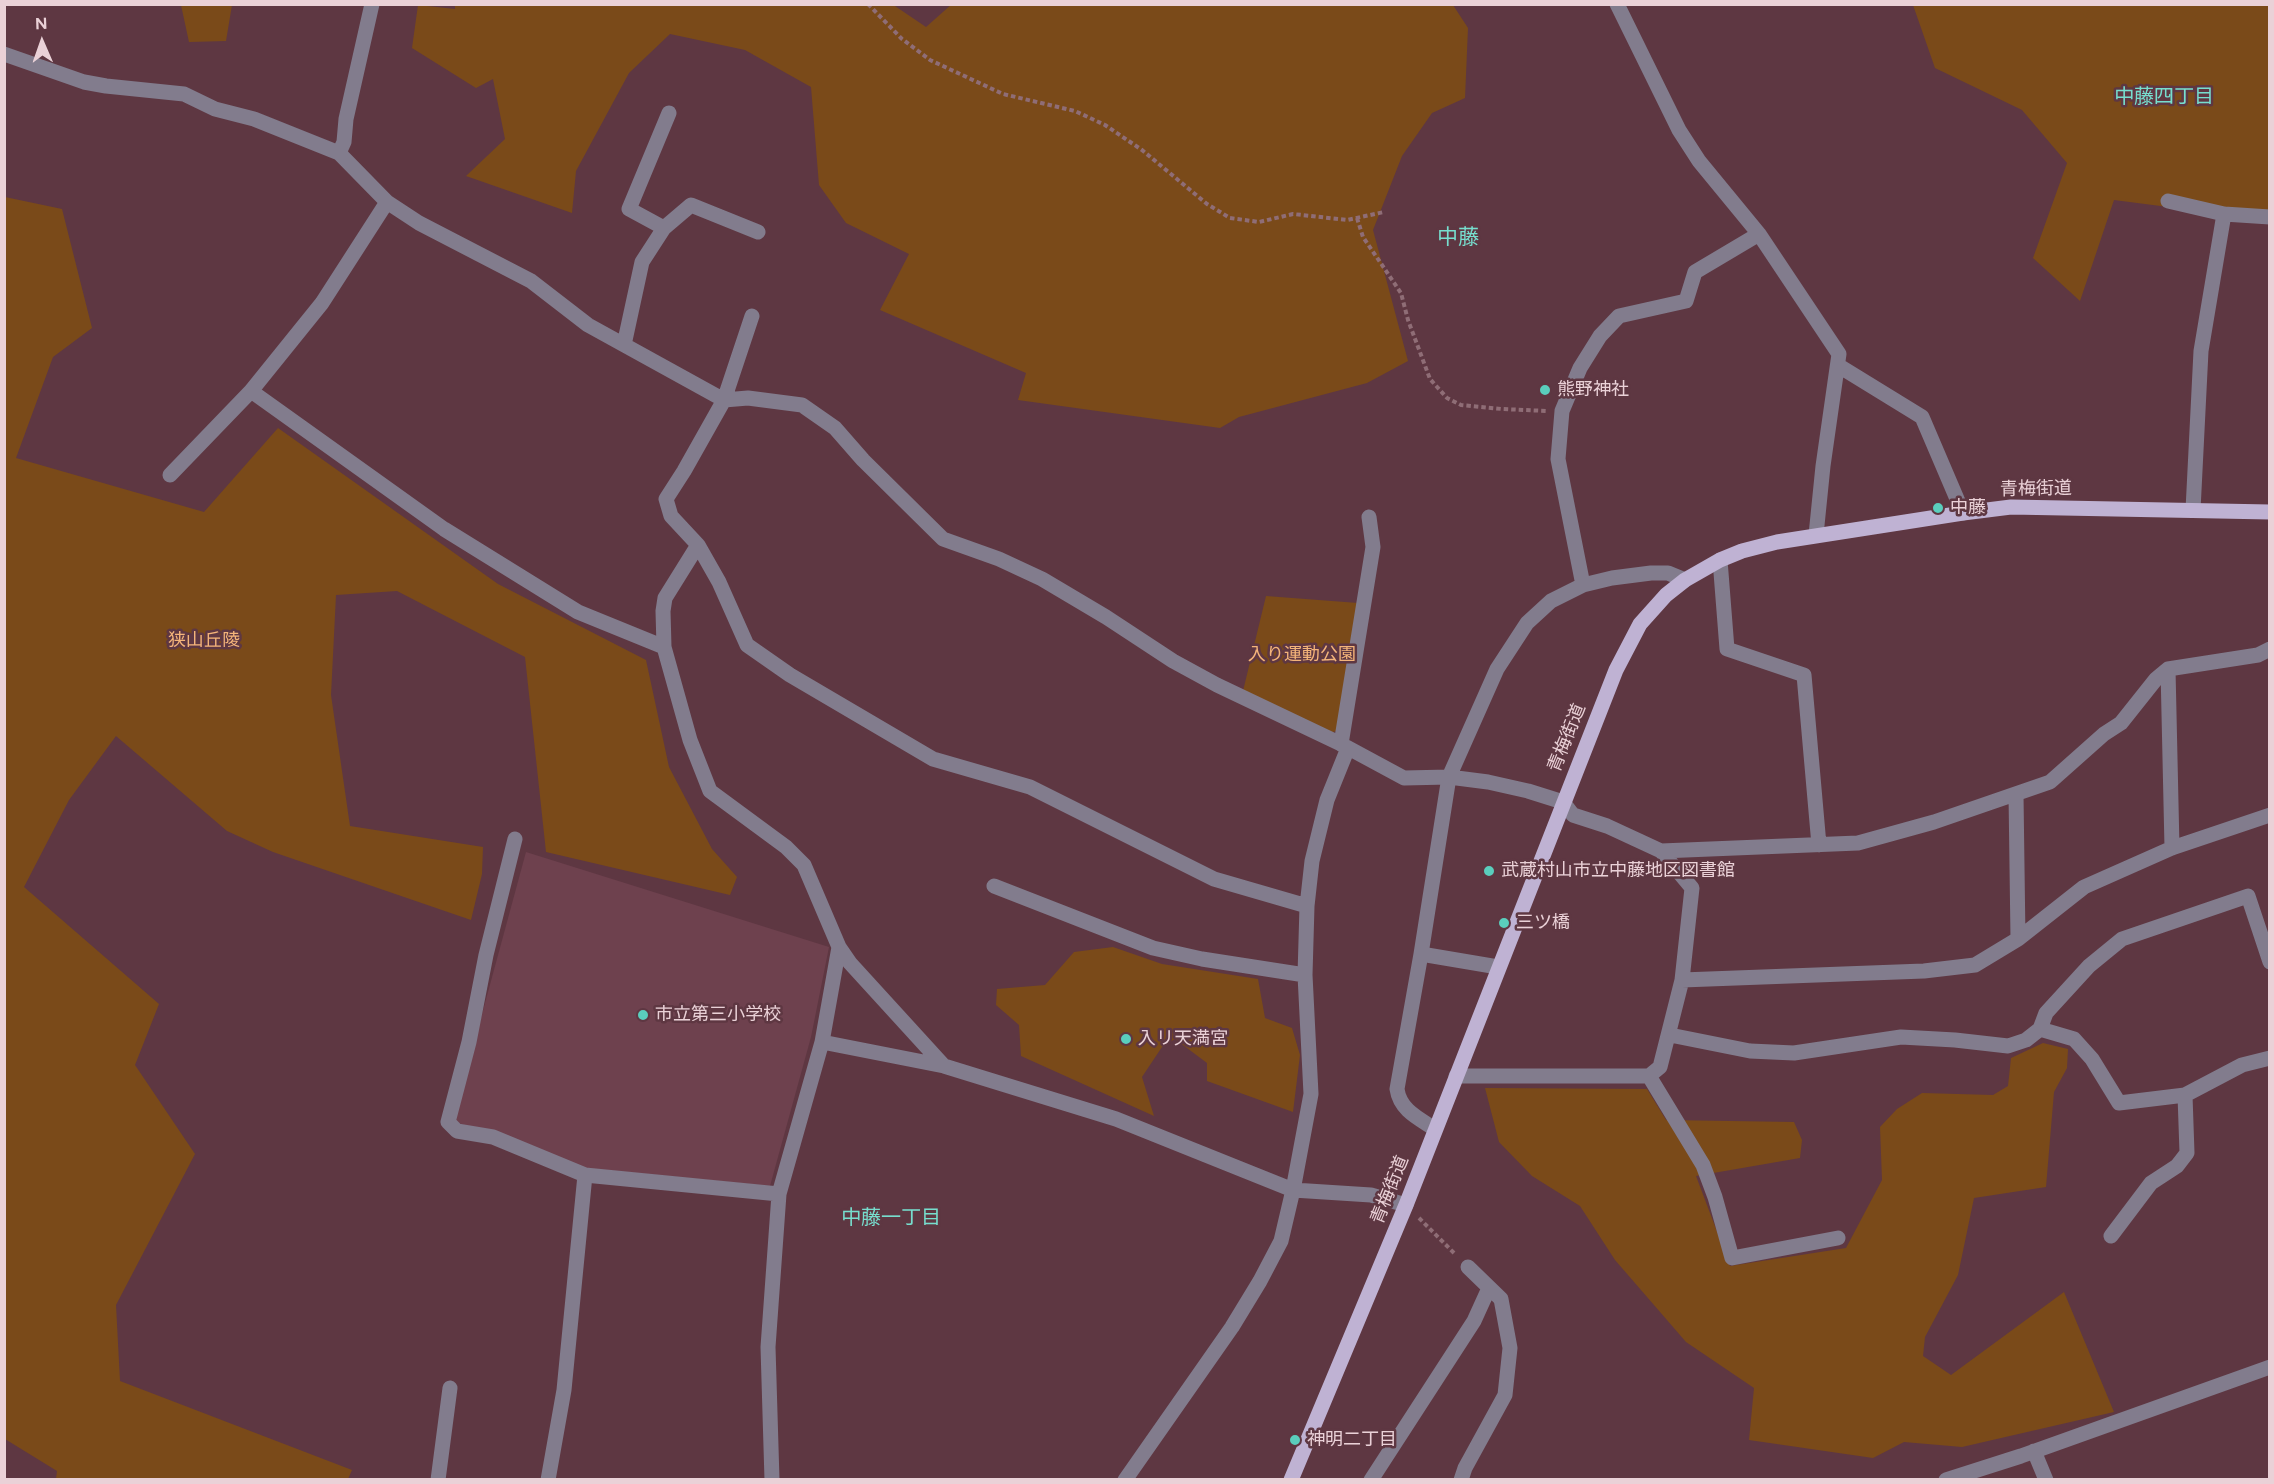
<!DOCTYPE html>
<html>
<head>
<meta charset="utf-8">
<style>
  body { margin:0 }
  #map { position:relative; width:2274px; height:1484px; overflow:hidden; background:#5e3742; font-family:Figtree,sans-serif }
  canvas { display:block }
  .frame { position:absolute; inset:0; border:6px solid #ead1d7; pointer-events:none }
  .north { position:absolute; left:12px; top:12px; width:60px; height:60px; -webkit-text-stroke:4px #5e3742; paint-order:stroke; rotate:358deg; font-size:16px; font-weight:700; line-height:24px; text-align:center; color:#ead1d7 }
  .north::after { content:''; display:block; margin:auto; width:21px; height:27px; background:#ead1d7; clip-path:polygon(50% 0,100% 100%,50% 72%,0 100%) }
</style>
</head>
<body>
<div id="map">
<canvas width="2274" height="1484"></canvas>
<div class="frame"></div>
<div class="north">N</div>
</div>
<script>
const ctx = document.querySelector('canvas').getContext('2d');
ctx.lineJoin = 'round';
function fillPath(path, color) { ctx.fillStyle = color; ctx.fill(path, 'evenodd'); }
function trace(path, color, width, dash) { ctx.strokeStyle = color; ctx.lineWidth = width; ctx.lineCap = dash ? 'butt' : 'round'; ctx.setLineDash(dash || []); ctx.stroke(path); }
function write(font, color, halo, rows, align = 'center') {
  ctx.font = font + ' Figtree,"Noto Sans JP",sans-serif'; ctx.lineWidth = 5; ctx.setLineDash([]); ctx.textBaseline = 'middle'; ctx.strokeStyle = halo; ctx.fillStyle = color; for (const [text, x, y, turn = 0] of rows) {
    ctx.save(); ctx.translate(x, y); ctx.rotate((+turn || 0) * Math.PI / 180); ctx.textAlign = isNaN(turn) ? turn : align; if (halo) ctx.strokeText(text, 0, 0); ctx.fillText(text, 0, 0); ctx.restore();
  }
}
fillPath(new Path2D(`
  M526,852l303,95 -18,90 -41,149 -187,-18 -130,-47z`), '#6e414e');
fillPath(new Path2D(`
  M181,5h51l-6,36 -37,1z
  M455,5l437,-1 34,23 26,-23 501,1 15,23 -3,70 -33,15 -30,43 -29,74 35,131 -41,22 -128,34 -19,11 -202,-28 8,-27 -146,-63 29,-56 -63,-31 -27,-38 -8,-98 -66,-37 -75,-16 -41,39 -53,98 -4,42 -106,-37 39,-37 -12,-60 -17,9 -64,-40 6,-43 37,4z
  M1913,5h356v215l-155,-20 -34,101 -47,-43 34,-95 -45,-53 -87,-42z
  M5,197l57,12 30,119 -39,29 -37,101 188,54 74,-84 220,156 148,76 23,107 43,82 25,28 -7,18 -184,-43 -21,-195 -128,-66 -61,4 -5,100 19,131 133,21 -1,27 -11,46 -198,-68 -46,-21 -111,-95 -47,64 -45,87 135,117 -24,61 60,89 -79,151 4,76 232,89 -4,9h-292l1,-8 -52,-32z
  M1266,596l92,7 -19,127 -9,3 -87,-42z
  M1113,947l49,17 96,15 7,39 27,10 8,27 -7,57 -86,-31v-18l-32,-24 -13,8 -20,30 12,39 -133,-60 -2,-31 -23,-20 1,-16 48,-4 29,-33z
  M2043,1043l25,6 -1,19 -13,24 -8,95 -72,11 -16,77 -33,62 -2,19 28,19 113,-83 50,120 -152,35 -58,-5 -31,16 -124,-18 5,-52 -68,-46 -71,-82 -35,-54 -48,-30 -33,-34 -14,-54 162,1 19,31 128,2 8,18 -2,18 -104,18 34,90 116,-18 36,-68 -2,-53 17,-18 25,-16 71,2 15,-9 3,-28z`), '#7a4a19');
trace(new Path2D(`
  M868,4l34,35 28,21 73,34 72,17 30,14 37,25 65,54 23,14 29,4 34,-8 54,6 37,-8
  M1357,218l6,19 38,56 7,27 22,59 17,19 14,7 41,4 45,2
  M1419,1218l37,37`), '#8f6d76', 4, [4.5, 3]);
trace(new Path2D(`
  M1617,4l62,126 20,31 60,73 80,120 -16,112 -7,69
  M4,54l80,28 22,4 78,8 31,15 39,10 85,34 48,49 32,21 112,58 57,44 136,75 24,-2 54,7 33,23 28,32 80,79 56,20 43,20 64,38 67,44 44,24 124,59 63,34 45,-1 39,5 40,9 35,11 10,13 34,11 54,25 31,37 -10,92 -22,87 -11,9h-193
  M339,153l5,-11 2,-23 26,-115
  M2168,201l56,13 46,3
  M664,228l-35,-19 40,-96
  M752,316l-28,84 -40,71 -18,28 5,17 27,29 21,37 28,63 43,30 143,84 97,28 184,92 93,27
  M624,345l18,-83 22,-34 27,-23 67,27
  M1839,366l83,51 41,96
  M251,391l193,138 134,83 86,35
  M170,475l81,-84 71,-88 65,-101
  M2193,510l8,-159 23,-137
  M698,545l-33,53 -2,13 1,36 26,93 20,51 76,56 18,18 35,82 11,16 94,103
  M1720,560l7,89 77,26 15,170
  M1583,585l-25,-126 4,-48 18,-43 20,-32 19,-20 67,-15 9,-29 64,-38
  M2168,669l4,179
  M1341,744l32,-197 -4,-30
  M2016,794l2,145
  M515,839l-29,116 -17,87 -21,80 9,9 36,6 92,38 194,19 43,-152 17,-95
  M1661,851l197,-8 76,-21 116,-40 54,-48 17,-11 35,-44 12,-10 90,-14 12,-6
  M994,886l159,62 49,11 103,16
  M1421,954l77,13
  M1682,980l242,-9 51,-6 43,-26 66,-52 88,-39 98,-33
  M2040,1029l34,10 18,20 27,44 66,-8 57,-30 28,-7
  M1670,1035l80,16 44,2 107,-16 54,3 53,6 18,-6 14,-11 6,-16 43,-47 33,-27 126,-43 22,66
  M822,1042l122,24 172,53 177,71 78,5 35,10
  M1649,1076l54,89 12,32 17,61 106,-20
  M1435,1129c-17,-11 -35,-19 -38,-40l24,-135 28,-177 48,-108 30,-46 24,-22 32,-16 29,-7 39,-5h17l17,7
  M2111,1236l40,-53 26,-17 10,-13 -2,-58
  M2034,1451l12,29
  M438,1480l12,-92
  M548,1480l16,-90 21,-215
  M772,1480l-4,-133 11,-153
  M1125,1480l107,-153 28,-46 21,-40 12,-51 18,-96 -6,-119 2,-69 5,-45 15,-61 21,-52
  M1371,1480l103,-159 15,-33
  M1461,1480l4,-12 40,-73 5,-47 -9,-49 -33,-32
  M1946,1480l75,-24 249,-89`), '#827c8d', 15);
trace(new Path2D(`
  M1291,1480l115,-275 210,-535 24,-46 26,-29 19,-15 35,-20 22,-9 35,-9 186,-29 48,-6 259,5`), '#bfb2d3', 15);
for (const [x, y, r, color] of [
  [1545,390,6,"#5acebd"],
  [1938,508,6,"#5acebd"],
  [1489,871,6,"#5acebd"],
  [1504,923,6,"#5acebd"],
  [643,1015,6,"#5acebd"],
  [1126,1039,6,"#5acebd"],
  [1295,1440,6,"#5acebd"]
]) { const dot = new Path2D(); dot.arc(x, y, r, 0, 2 * Math.PI); ctx.fillStyle = color; ctx.fill(dot); trace(dot, '#5e3742', 2); }
write('18px', '#ead1d7', '#5e3742', [
  ["熊野神社",1557,390],
  ["中藤",1950,508],
  ["武蔵村山市立中藤地区図書館",1501,871],
  ["三ツ橋",1516,923],
  ["市立第三小学校",655,1015],
  ["入リ天満宮",1138,1039],
  ["神明二丁目",1307,1440]
], 'left');
write('18px', '#ead1d7', '#5e3742', [
  ["青梅街道",2036,489,-1],
  ["青梅街道",1567,738,-68],
  ["青梅街道",1390,1190,-68]
]);
write('18px', '#f4b47a', '#5e3742', [
  ["狭山丘陵",204,641],
  ["入り運動公園",1302,655]
]);
write('20px', '#77dece', '#5e3742', [
  ["中藤四丁目",2164,97],
  ["中藤一丁目",891,1218]
]);
write('21px', '#77dece', '#5e3742', [
  ["中藤",1458,238]
]);
</script>
</body>
</html>
